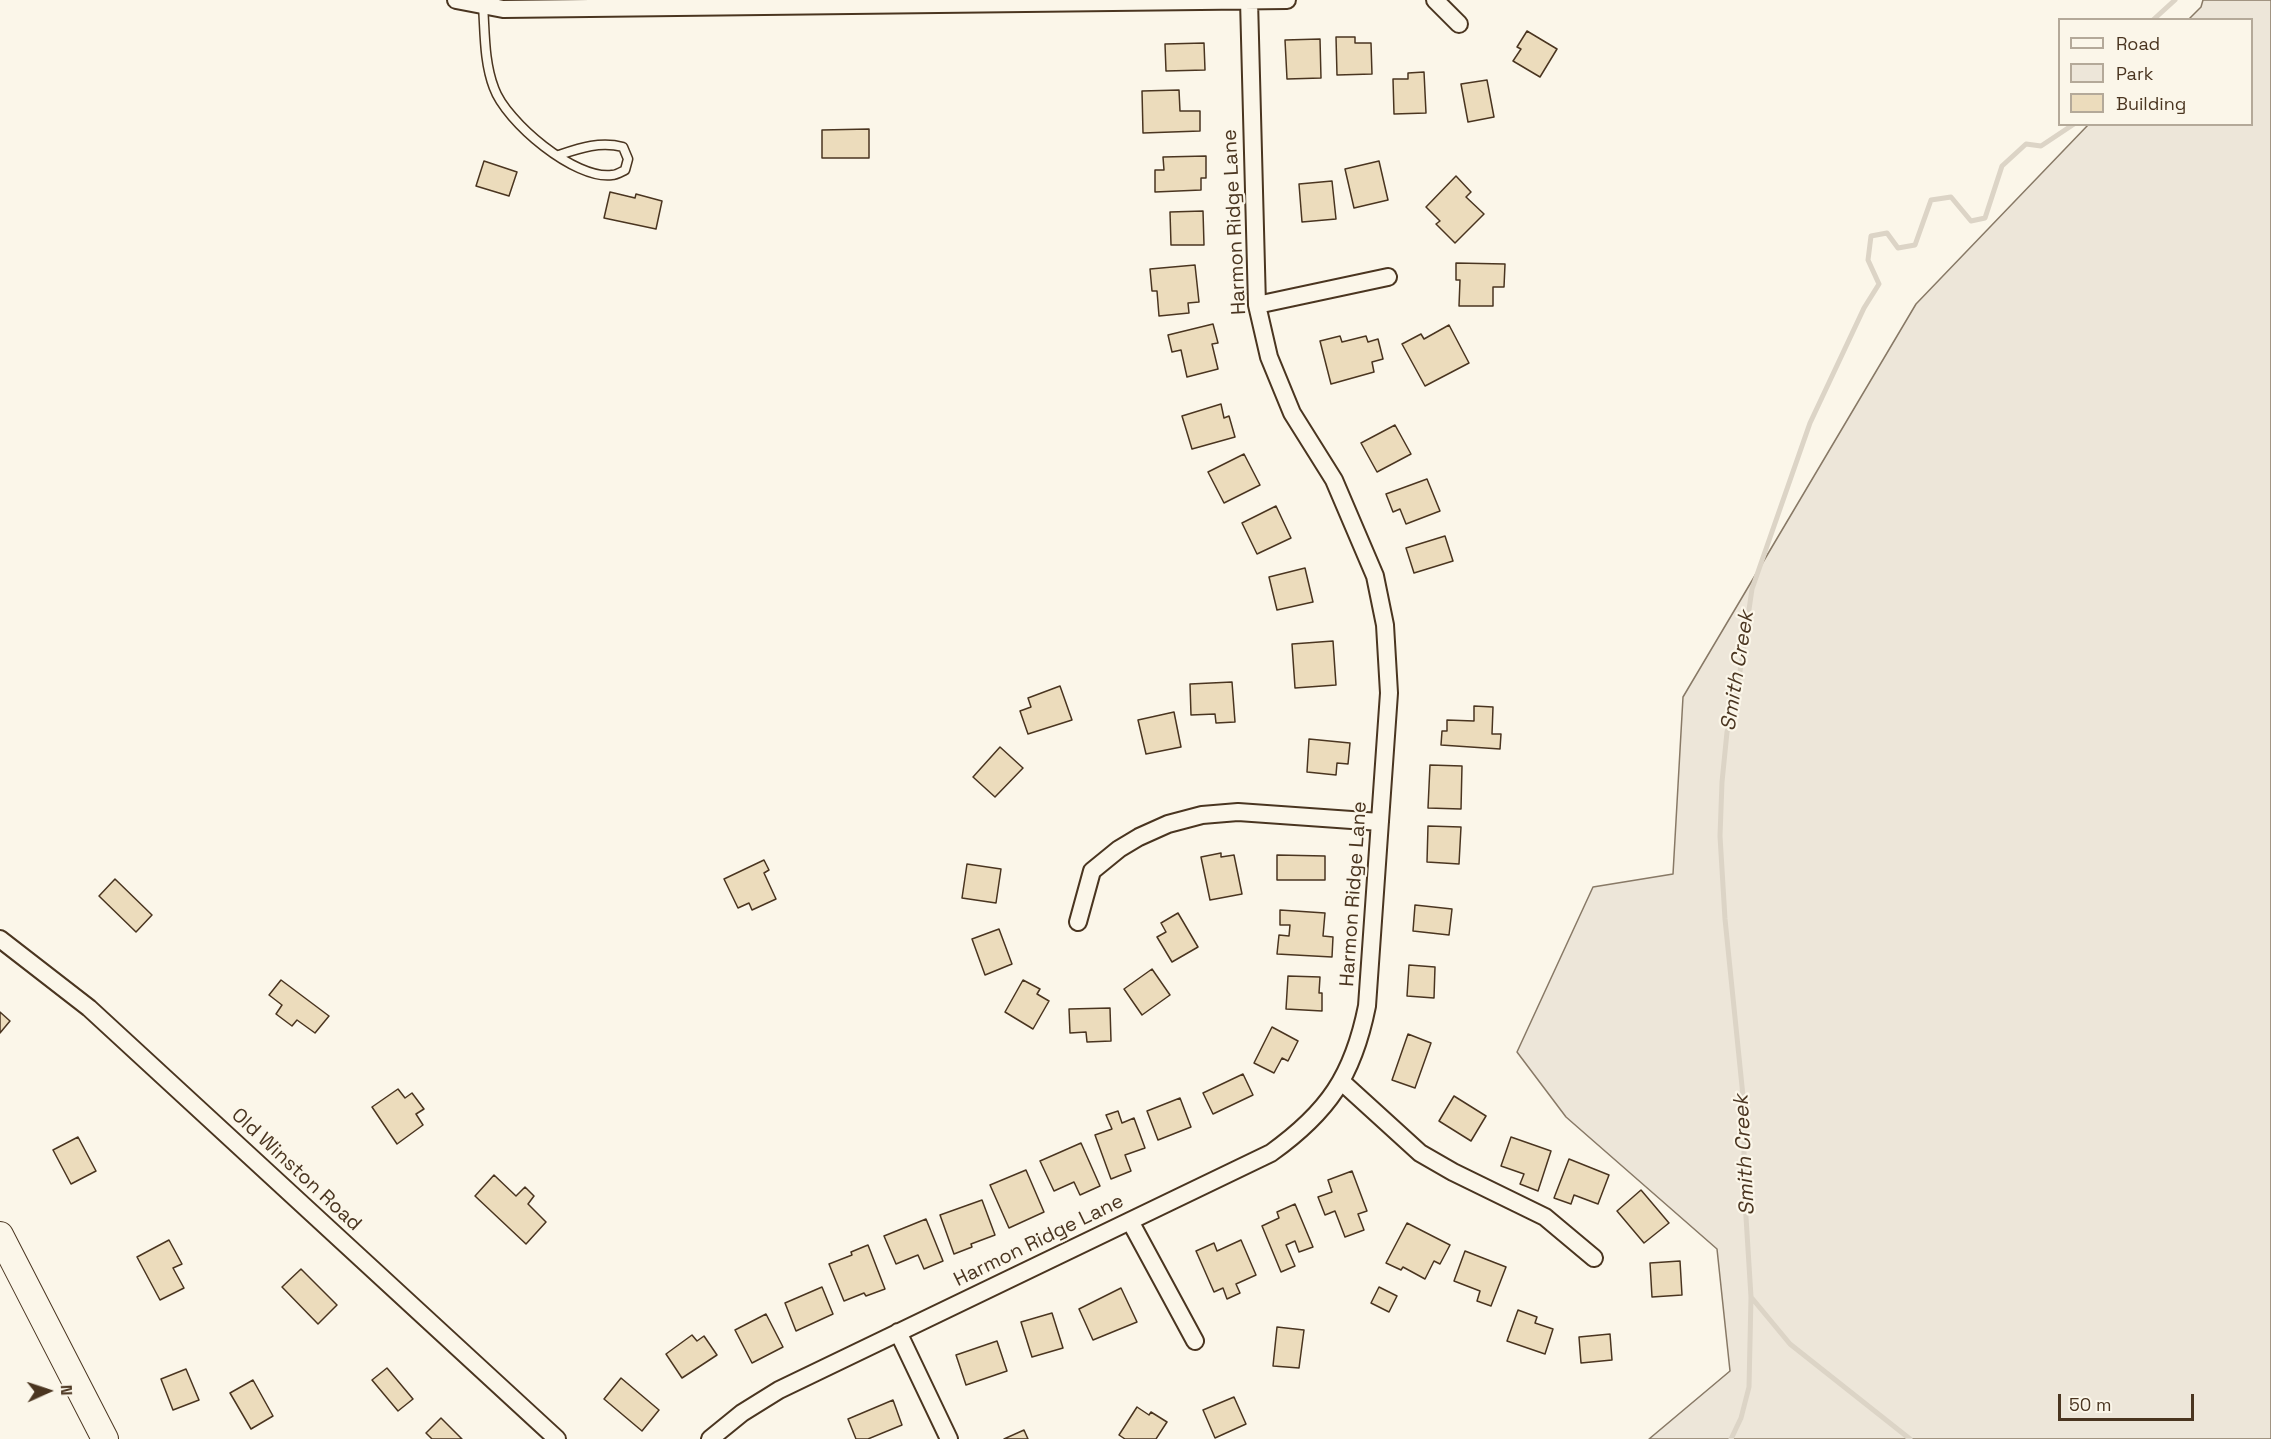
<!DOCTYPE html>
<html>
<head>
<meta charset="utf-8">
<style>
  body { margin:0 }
  #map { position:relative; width:2271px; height:1439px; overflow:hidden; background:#fbf6e9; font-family:"Space Grotesk",sans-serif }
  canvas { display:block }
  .legend { position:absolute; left:2058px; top:18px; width:195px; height:108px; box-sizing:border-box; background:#fbf6e9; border:2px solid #b4a999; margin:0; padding:8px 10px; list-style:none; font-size:18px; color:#4a3520 }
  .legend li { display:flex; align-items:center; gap:12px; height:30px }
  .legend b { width:30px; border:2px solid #b4a999 }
  .north { position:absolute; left:18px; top:1361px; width:60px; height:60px; -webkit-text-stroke:4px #fbf6e9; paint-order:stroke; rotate:87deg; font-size:16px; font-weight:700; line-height:24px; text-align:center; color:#4a3520 }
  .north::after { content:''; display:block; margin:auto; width:21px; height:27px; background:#4a3520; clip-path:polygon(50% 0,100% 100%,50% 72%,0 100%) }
  .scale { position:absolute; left:2058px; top:1394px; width:136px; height:27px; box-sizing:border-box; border:3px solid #4a3520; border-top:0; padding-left:8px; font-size:18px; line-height:21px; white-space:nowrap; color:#4a3520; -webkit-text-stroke:4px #fbf6e9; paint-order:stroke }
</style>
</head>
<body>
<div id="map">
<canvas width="2271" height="1439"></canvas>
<ul class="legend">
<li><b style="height:8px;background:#fbf6e9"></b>Road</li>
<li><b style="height:16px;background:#ede6d9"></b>Park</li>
<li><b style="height:16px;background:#ecdcbc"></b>Building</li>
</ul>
<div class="north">N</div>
<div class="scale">50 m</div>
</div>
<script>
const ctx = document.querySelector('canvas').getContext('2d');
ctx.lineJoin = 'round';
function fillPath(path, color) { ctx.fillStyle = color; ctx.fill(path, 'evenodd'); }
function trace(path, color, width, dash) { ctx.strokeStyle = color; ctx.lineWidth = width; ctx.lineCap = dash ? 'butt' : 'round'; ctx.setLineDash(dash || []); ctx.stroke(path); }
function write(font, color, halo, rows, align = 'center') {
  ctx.font = font + ' "Space Grotesk",sans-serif'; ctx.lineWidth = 4.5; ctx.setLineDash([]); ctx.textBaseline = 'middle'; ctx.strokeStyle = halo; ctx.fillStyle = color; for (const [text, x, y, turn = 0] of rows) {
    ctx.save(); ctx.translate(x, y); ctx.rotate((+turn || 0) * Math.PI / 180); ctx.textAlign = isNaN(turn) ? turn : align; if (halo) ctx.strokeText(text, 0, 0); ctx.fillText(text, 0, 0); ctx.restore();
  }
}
const green = new Path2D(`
  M2203,0h68v1439h-622l81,-68 -13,-122 -151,-132 -49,-65 76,-165 80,-13 10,-177 233,-393 172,-179 164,-1v-104l-63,-1 12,-12z`);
fillPath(green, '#ede6d9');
trace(green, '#887966', 1.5);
trace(new Path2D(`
  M2153,20l22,-20
  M1751,1297l39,47 120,95
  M1731,1439l10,-21 8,-31 2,-90 -7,-112v-79l-19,-187 -5,-83 2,-54 5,-50 10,-40 15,-103 58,-166 54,-115 15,-24 -11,-24 3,-24 16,-3 11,15 17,-3 16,-45 20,-3 20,24 14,-3 17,-52 24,-22 15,2 33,-22`), '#dcd4c6', 5);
const building = new Path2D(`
  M1527,31l30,18 -17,28 -27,-16 8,-12 -4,-2z
  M1336,37h19v6h16l1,31 -35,1z
  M1320,39l1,39 -34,1 -2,-39z
  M1204,43l1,27 -39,1 -1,-27z
  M1424,72l2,41 -32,1 -1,-35h15v-6z
  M1487,80l7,37 -26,5 -7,-38z
  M1179,90l1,21h20v20l-57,2 -1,-42z
  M869,129v29h-47v-28z
  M1206,156v22h-5v12l-46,2v-22h9l-1,-13z
  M484,161l33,11 -8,24 -33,-10z
  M1379,161l9,39 -34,8 -9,-39z
  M1456,176l15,16 -5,5 18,17 -29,29 -19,-19 4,-3 -14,-14z
  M1332,181l4,38 -34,3 -3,-38z
  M610,192l25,6 1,-4 26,7 -6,28 -52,-11z
  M1203,211l1,34h-33l-1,-33z
  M1456,263l49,1 -1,23h-11v19h-34l1,-26h-4z
  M1195,265l4,37 -11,1 1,10 -30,3 -2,-25h-5l-2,-22z
  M1213,324l5,19 -6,1 6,25 -31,8 -6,-27 -9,2 -4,-17z
  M1449,325l20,38 -44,23 -23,-42 19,-10 3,5z
  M1340,336l2,6 24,-6 2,6 10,-3 5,20 -11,3 2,10 -43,12 -11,-43z
  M1221,404l3,14 5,-2 6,21 -43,12 -10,-33z
  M1395,425l16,29 -34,18 -16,-29z
  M1244,454l16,31 -36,18 -16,-31z
  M1427,479l13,32 -34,13 -6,-15 -7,3 -7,-18z
  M1276,506l15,32 -34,16 -15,-31z
  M1445,536l8,25 -39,12 -8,-25z
  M1305,568l8,34 -36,8 -8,-33z
  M1333,641l3,44 -41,3 -3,-44z
  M1232,682l3,40 -19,1 -1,-9 -24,1 -1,-31z
  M1060,686l12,34 -44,14 -8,-23 11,-4 -3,-9z
  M1474,706l19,1 -1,27h9l-1,15 -59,-4 1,-14h5v-11l27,1z
  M1174,712l7,35 -35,7 -8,-34z
  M1309,739l41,4 -2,21 -11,-1 -1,12 -29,-3z
  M1000,747l23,21 -28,29 -22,-20z
  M1430,765l32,1 -1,43 -33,-1z
  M1428,826l33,1 -2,37 -32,-2z
  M1221,853v4l13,-2 8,39 -32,6 -9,-43z
  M1277,855l48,1v24h-48z
  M764,860l5,10 -5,3 12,26 -24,11 -3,-7 -11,5 -14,-29z
  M967,864l34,5 -5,34 -34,-5z
  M115,879l37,36 -16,17 -37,-36z
  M1415,905l37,4 -3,26 -36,-4z
  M1280,910l45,3 -2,23 10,1 -1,20 -55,-3 2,-19 10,1 1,-11h-10z
  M1178,913l20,34 -26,15 -15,-25 9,-5 -5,-9z
  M999,929l13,35 -27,11 -13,-36z
  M1409,965l26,2 -1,31 -27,-2z
  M1152,969l18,26 -28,20 -18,-26z
  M1288,976l32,1 -1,16h3v18l-36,-2z
  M281,980l48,36 -14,17 -18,-13 -5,6 -16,-12 6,-9 -13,-10z
  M1023,980l17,9 -3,5 12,7 -16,28 -28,-17z
  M1110,1008l1,33 -24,1 -1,-10 -16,1 -1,-24z
  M0,1012l10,9 -10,12z
  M1272,1027l26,14 -10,20 -6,-3 -8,15 -20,-10z
  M1408,1034l23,9 -16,45 -23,-8z
  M1243,1074l10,21 -40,19 -10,-21z
  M398,1089l7,9 7,-5 12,16 -8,5 7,11 -26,19 -25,-37z
  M1454,1096l32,20 -15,25 -32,-20z
  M1180,1098l11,29 -33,13 -11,-29z
  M1118,1111l4,12 12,-5 11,30 -20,7 6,16 -20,8 -16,-44 17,-6 -6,-14z
  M78,1137l18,34 -25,13 -18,-34z
  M1511,1137l40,14 -13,40 -18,-7 4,-10 -23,-8z
  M1081,1143l19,43 -20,9 -6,-13 -20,9 -14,-30z
  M1569,1159l40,16 -11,29 -24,-9 -3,9 -17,-6z
  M1026,1170l18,42 -35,16 -19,-43z
  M1352,1171l15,40 -9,3 6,16 -19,7 -10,-26 -10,4 -7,-18 14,-5 -4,-12z
  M494,1175l22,21 9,-9 9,9 -6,8 18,18 -20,22 -51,-48z
  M1641,1190l28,33 -25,20 -27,-32z
  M982,1200l13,35 -24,9 1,3 -18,7 -14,-39z
  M1295,1204l18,43 -14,5 -4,-11 -9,4 9,21 -14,6 -19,-46 17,-8 -2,-6z
  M926,1219l17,42 -19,8 -6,-14 -22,9 -12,-28z
  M1407,1223l43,22 -10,19 -6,-3 -9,18 -22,-12 -2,3 -15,-7z
  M169,1240l13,24 -9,4 11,20 -24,12 -23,-43z
  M1241,1240l15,35 -20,9 4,9 -13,6 -4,-11 -9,4 -18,-41 18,-8 3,8z
  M868,1245l17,44 -19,7 -2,-3 -20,8 -15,-37 23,-9 -1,-3z
  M1465,1251l41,16 -15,39 -14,-5 3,-10 -26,-10z
  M1680,1261l2,34 -30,2 -2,-34z
  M301,1269l36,36 -19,19 -36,-37z
  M822,1287l11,27 -37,17 -11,-28z
  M1379,1287l18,9 -8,16 -18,-9z
  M1121,1288l16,34 -44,18 -14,-31z
  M1518,1310l19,7 -2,6 18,6 -8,25 -38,-13z
  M1052,1313l11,35 -31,9 -11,-35z
  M766,1314l17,33 -31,16 -17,-33z
  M1277,1327l27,3 -5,38 -26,-2z
  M1610,1334l2,26 -31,3 -2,-26z
  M692,1335l5,6 7,-5 13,19 -35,23 -16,-24z
  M997,1341l10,30 -41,14 -10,-30z
  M387,1368l26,31 -15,12 -26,-31z
  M186,1369l13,31 -26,10 -12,-31z
  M621,1378l38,32 -17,21 -38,-32z
  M253,1380l20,36 -22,13 -21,-36z
  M1234,1397l12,27 -31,14 -12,-28z
  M893,1400l9,25 -34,14h-12l-8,-20z
  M1137,1407l12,8 2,-3 16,10 -11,17h-31l-6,-4z
  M441,1418l21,21h-30l-6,-6z
  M1024,1430l4,9h-24z`);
fillPath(building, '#ecdcbc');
trace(building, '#4a3520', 1.5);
const lane = new Path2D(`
  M483,5c2,28 1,57 11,83 12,34 81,92 118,87 4,0 9,-3 13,-5l3,-11 -5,-12c-23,-6 -43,1 -64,8`);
const street = new Path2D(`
  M456,0l47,9 784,-9
  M1435,0l24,24
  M1257,305l131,-28
  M1078,922l14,-51 27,-22 20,-12 29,-13 34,-9 36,-3 142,10
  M0,939l89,69 468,431
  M1342,1082l78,71 33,19 92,45 49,41
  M1130,1221l65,120
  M898,1332l51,107
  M710,1439l32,-26 37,-23 492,-237c57,-41 82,-77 96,-147l22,-313 -4,-68 -10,-49 -41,-96 -42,-67 -23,-56 -12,-52 -8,-305`);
const primary = new Path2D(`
  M0,1235l105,204`);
trace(lane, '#4a3520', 11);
trace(street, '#4a3520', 20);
trace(primary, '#4a3520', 28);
trace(lane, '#fbf6e9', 8);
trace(street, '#fbf6e9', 16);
trace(primary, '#fbf6e9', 26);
write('20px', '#4a3520', '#fbf6e9', [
  ["Harmon Ridge Lane",1235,222,-93],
  ["Harmon Ridge Lane",1354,894,-86],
  ["Old Winston Road",296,1170,43],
  ["Harmon Ridge Lane",1039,1241,-26]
]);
write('italic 21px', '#4a3520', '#fbf6e9', [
  ["Smith Creek",1738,671,-81],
  ["Smith Creek",1745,1155,-93]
]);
</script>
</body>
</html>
